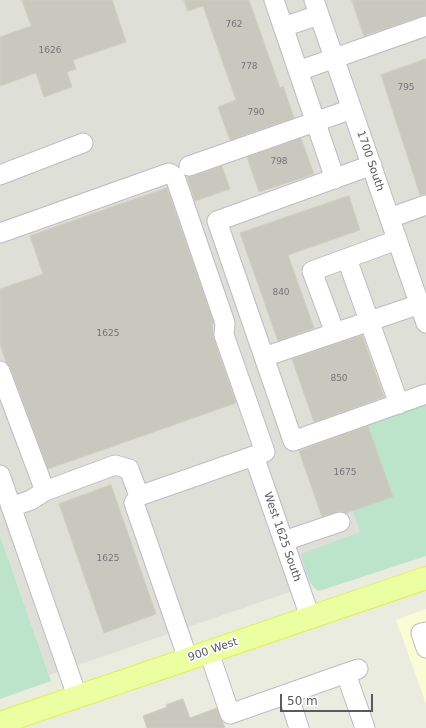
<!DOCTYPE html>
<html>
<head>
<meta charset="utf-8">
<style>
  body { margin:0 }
  #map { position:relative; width:426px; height:728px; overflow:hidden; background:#eaecdf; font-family:"DejaVu Sans",sans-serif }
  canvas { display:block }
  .scale { position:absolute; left:280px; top:694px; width:93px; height:18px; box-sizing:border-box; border:2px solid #585961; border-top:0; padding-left:5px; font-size:12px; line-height:14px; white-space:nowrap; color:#585961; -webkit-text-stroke:3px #fff; paint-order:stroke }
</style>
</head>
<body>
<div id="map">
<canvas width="426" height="728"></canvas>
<div class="scale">50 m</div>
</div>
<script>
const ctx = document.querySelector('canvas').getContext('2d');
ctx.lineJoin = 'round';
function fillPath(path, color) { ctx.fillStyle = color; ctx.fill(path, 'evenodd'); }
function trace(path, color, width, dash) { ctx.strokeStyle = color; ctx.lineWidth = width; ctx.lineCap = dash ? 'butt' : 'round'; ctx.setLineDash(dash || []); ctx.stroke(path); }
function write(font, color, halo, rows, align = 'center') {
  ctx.font = font + ' "DejaVu Sans",sans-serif'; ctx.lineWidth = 3.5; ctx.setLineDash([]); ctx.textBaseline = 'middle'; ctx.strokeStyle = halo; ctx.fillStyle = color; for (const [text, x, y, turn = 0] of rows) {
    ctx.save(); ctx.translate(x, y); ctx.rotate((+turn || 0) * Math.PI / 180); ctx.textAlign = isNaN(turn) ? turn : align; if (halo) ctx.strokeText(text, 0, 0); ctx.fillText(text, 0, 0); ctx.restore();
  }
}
fillPath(new Path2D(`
  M426,609v95l-30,-84z`), '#f8fdd3');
fillPath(new Path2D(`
  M0,0h426v545l-377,130 -49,-141z`), '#dedfd7');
fillPath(new Path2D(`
  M426,400v156l-107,35c-10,-3 -15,-28 -18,-37l59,-22 -7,-21 39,-14 -24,-72z
  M0,535l51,146 -51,18z`), '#bbe4ca');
const building = new Path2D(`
  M22,0h90l14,42 -53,18 3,9 -9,3 5,15 -28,10 -8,-24 -36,13v-49l31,-11z
  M184,0h65l31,88 3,-2 11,32 -64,22 -12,-33 18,-7 -33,-94 -15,5z
  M352,0h74v15l-62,21z
  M426,59v135l-6,1 -39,-120z
  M301,138l13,36 -55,18 -12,-35z
  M222,166l8,23 -35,12 -8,-24 6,-1z
  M167,188l47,135 -2,1 2,15 22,64 -188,66 -38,-102 -4,-5 -6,-18v-55l43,-15 -13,-38z
  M349,196l11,34 -72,25 26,73 -36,13 -38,-108z
  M362,335l22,62 -70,25 -22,-63z
  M368,426l25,71 -47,16 -4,-2 -5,1 -15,5 -23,-66z
  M111,485l45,129 -52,19 -45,-129z
  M183,699l7,19 27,-10 8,20h-78l-4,-12 24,-9 -1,-2z`);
fillPath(building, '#c8c8bf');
trace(building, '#cfd0be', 1);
const minor = new Path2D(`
  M274,0l61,179
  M314,0l112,323
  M283,27l36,-12
  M298,71l128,-45
  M372,165l-155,56 76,220 133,-47
  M189,166l163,-57
  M0,175l83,-32
  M390,218l36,-13
  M0,233l169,-60 6,4 50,146 -1,12 41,117 -126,44 -5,7 54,156
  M347,259l52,145
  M335,333l-23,-62 85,-31
  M264,357l156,-53
  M0,371l45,120 70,-26 14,4 10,27
  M254,456l56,161
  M0,475l77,221
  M11,507l20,-7 14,-9
  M284,541l56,-19
  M426,632l-5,1 5,15
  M209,652l21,62 128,-45
  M346,674l19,54
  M288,694l11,34`);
const major = new Path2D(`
  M0,723l426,-145`);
trace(minor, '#bdbcc4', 21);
trace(major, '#e4ef55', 24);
trace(minor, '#fff', 19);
trace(major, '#ecfea2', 22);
write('9px', '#747578', null, [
  ["762",234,25],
  ["1626",50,51],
  ["778",249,67],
  ["795",406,88],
  ["790",256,113],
  ["798",279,162],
  ["840",281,293],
  ["1625",108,334],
  ["850",339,379],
  ["1675",345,473],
  ["1625",108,559]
]);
write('11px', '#585961', '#fff', [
  ["1700 South",370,161,71],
  ["West 1625 South",282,537,71],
  ["900 West",213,650,-19]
]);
</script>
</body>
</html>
